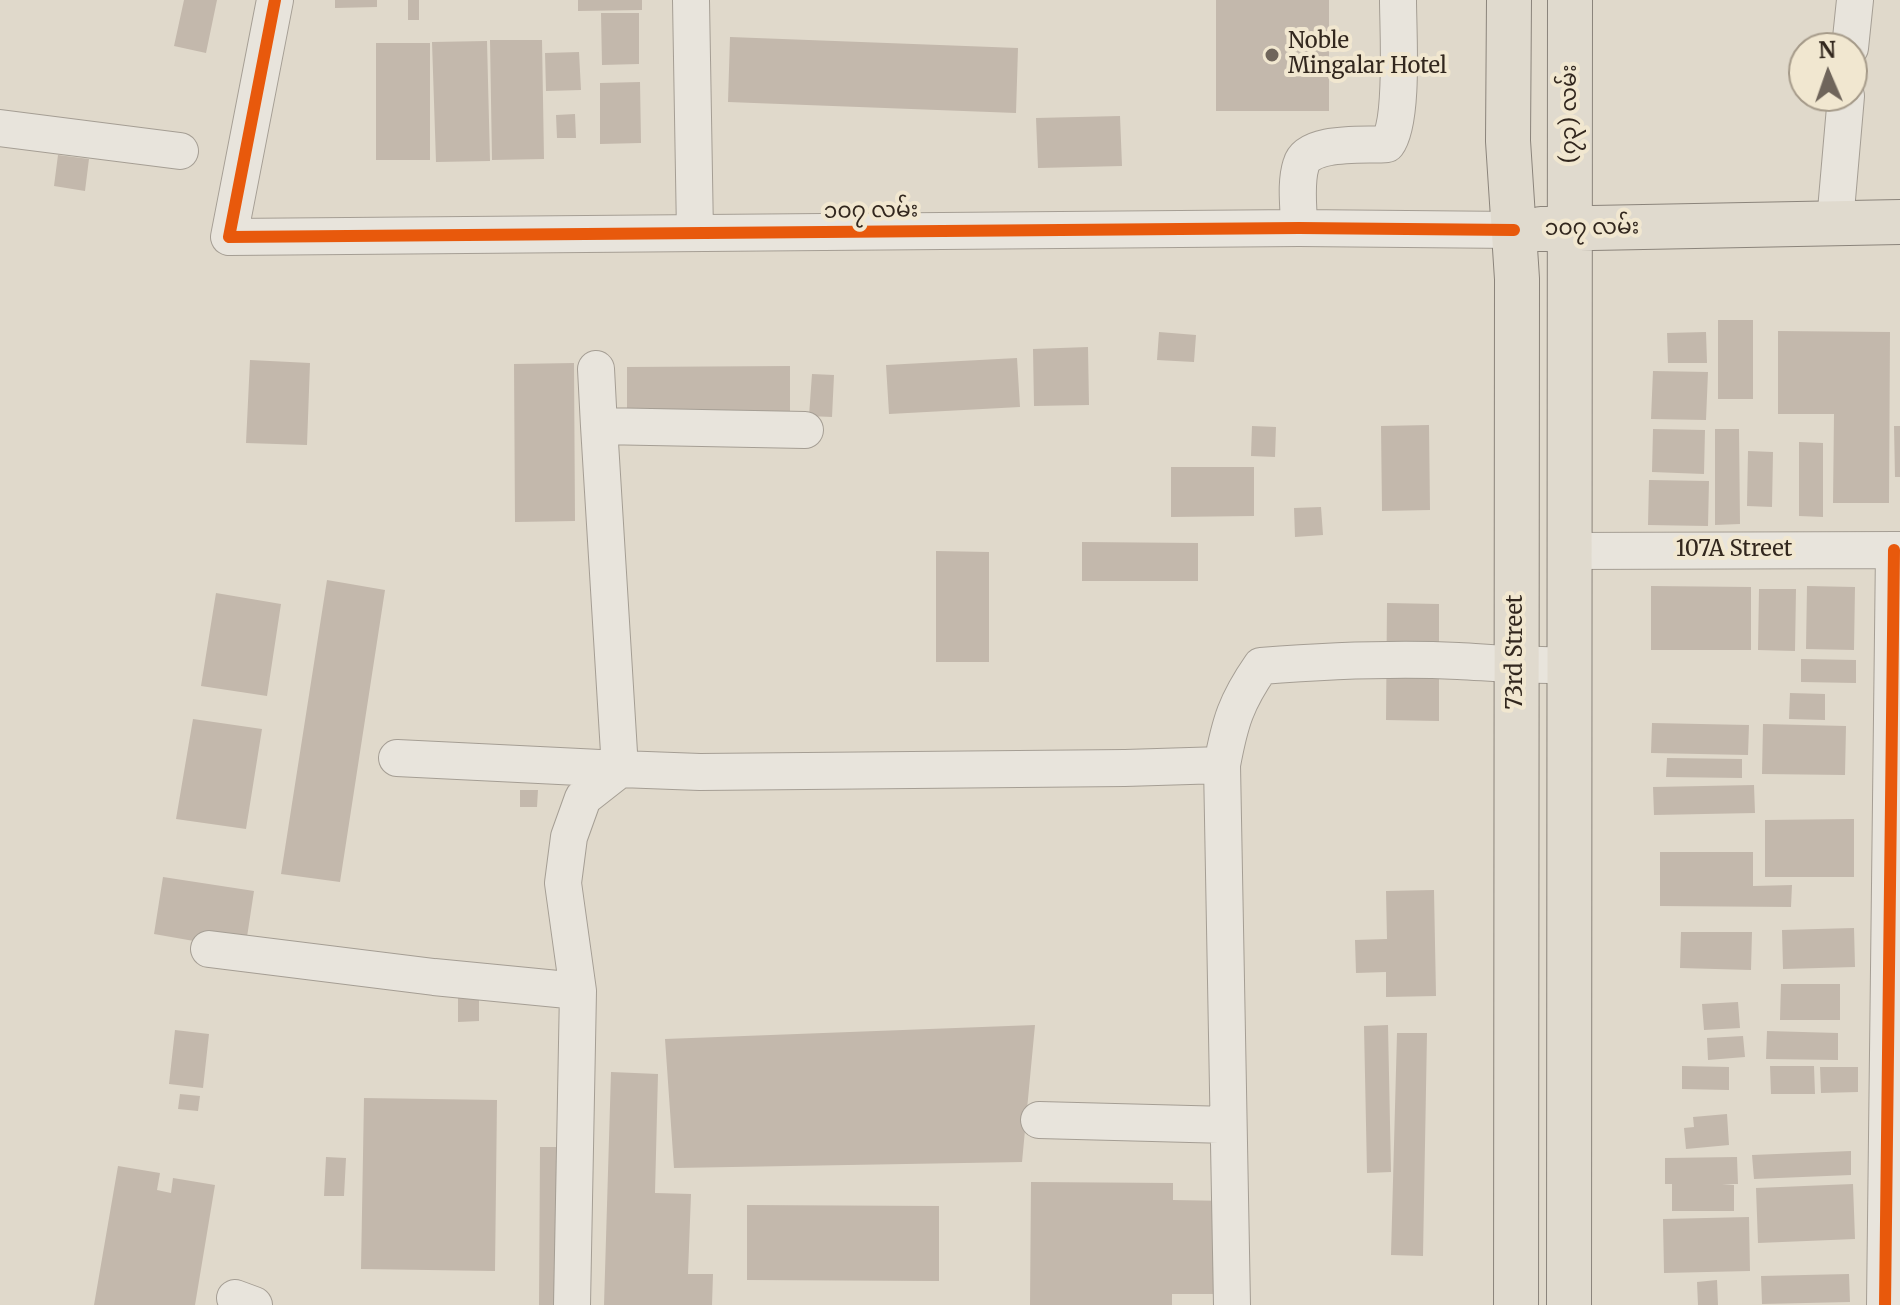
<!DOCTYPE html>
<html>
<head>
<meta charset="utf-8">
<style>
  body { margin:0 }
  #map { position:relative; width:1900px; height:1305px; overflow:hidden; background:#e0d9cb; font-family:Merriweather,serif }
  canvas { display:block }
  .north { position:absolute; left:1788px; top:32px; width:80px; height:80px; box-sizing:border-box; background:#f1e7d0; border:2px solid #a59a89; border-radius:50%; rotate:358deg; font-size:22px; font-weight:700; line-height:32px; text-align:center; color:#32271e }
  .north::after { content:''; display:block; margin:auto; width:28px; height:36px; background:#6f655b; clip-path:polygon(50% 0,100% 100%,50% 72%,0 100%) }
</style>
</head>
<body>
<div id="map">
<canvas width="1900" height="1305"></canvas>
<div class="north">N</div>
</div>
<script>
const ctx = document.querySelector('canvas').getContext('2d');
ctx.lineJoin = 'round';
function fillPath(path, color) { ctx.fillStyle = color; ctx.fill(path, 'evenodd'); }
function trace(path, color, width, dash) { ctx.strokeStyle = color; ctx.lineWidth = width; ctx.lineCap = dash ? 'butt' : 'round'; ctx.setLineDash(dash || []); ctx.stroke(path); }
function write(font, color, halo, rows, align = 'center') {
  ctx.font = font + ' Merriweather,"Noto Sans Myanmar",serif'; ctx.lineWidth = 8; ctx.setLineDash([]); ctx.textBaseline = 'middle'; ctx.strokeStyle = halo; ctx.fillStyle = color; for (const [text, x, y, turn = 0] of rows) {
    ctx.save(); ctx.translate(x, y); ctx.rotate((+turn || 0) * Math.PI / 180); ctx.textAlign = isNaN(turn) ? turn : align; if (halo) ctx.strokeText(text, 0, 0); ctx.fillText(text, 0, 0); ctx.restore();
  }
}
fillPath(new Path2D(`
  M184,0h33l-11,53 -32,-7z
  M335,0h42v7l-42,1z
  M408,0h11v20h-11z
  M578,0h64v10l-64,1z
  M1216,0h113v111h-113z
  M601,13h38v51l-37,1z
  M730,37l288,11 -2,65 -288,-11z
  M490,40h52l2,119 -52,1z
  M487,41l3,120 -54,1 -4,-120z
  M376,43h54v117h-54z
  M579,52l2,38 -35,1 -1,-38z
  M640,82l1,61 -41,1v-61z
  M575,114l1,24h-19l-1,-23z
  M1120,116l2,50 -84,2 -2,-50z
  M58,155l31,4 -4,32 -31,-5z
  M1718,320h35v79h-35z
  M1778,331l112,1 -1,171h-56l1,-89h-56z
  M1159,332l37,3 -2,27 -37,-2z
  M1706,332l1,31h-39l-1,-30z
  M1088,347l1,58 -55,1 -1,-57z
  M1017,358l3,49 -131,7 -3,-49z
  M250,360l60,3 -3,82 -61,-2z
  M574,363l1,158 -60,1 -1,-158z
  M790,366v47l-163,1v-47z
  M1653,371l55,1 -2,48 -55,-1z
  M812,374l22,1 -2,42 -23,-1z
  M1429,425l1,85 -48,1 -1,-85z
  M1252,426l24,1 -1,30 -24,-1z
  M1894,426h6v51h-5z
  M1653,429l52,1 -1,44 -52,-2z
  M1715,429h24l1,95 -25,1z
  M1799,442l24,1v74l-24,-1z
  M1748,451l25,1 -1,55 -25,-1z
  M1171,467h83v49l-83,1z
  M1649,480l60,1 -1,45 -60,-1z
  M1321,507l2,28 -28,2 -1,-29z
  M1082,542l116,1v38h-116z
  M936,551l53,1v110h-53z
  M327,580l58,10 -45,292 -59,-8z
  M1651,586l100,1v63h-100z
  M1807,586l48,1 -1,63 -48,-1z
  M1759,589h37l-1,62 -37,-1z
  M216,593l65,11 -14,92 -66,-10z
  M1387,603l52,1v117l-53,-1z
  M1801,659l55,1v23l-55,-1z
  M1790,693l35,1v26l-36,-1z
  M193,719l69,10 -16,100 -70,-10z
  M1652,723l97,2 -1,30 -97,-2z
  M1763,724l83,2 -1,49 -83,-1z
  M1667,758l75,1v19l-76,-1z
  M1754,785l1,28 -101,2 -1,-28z
  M520,790h18l-1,17h-17z
  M1854,819v58h-89v-57z
  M1660,852h93v34l39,-1 -1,22 -131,-1z
  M163,877l91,14 -9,59 -91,-16z
  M1434,890l2,106 -50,1v-25l-30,1 -1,-33 32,-1 -1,-48z
  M1854,928l1,39 -72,2 -1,-39z
  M1681,932h71l-1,38 -71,-2z
  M1781,984h59v36h-60z
  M458,998l21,1v22l-21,1z
  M1738,1002l2,26 -36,2 -2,-26z
  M1035,1025l-13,137 -348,6 -9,-129z
  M1388,1025l3,147 -24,1 -3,-147z
  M175,1030l34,4 -6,54 -34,-4z
  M1767,1031l71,2v27l-72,-1z
  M1397,1033h30l-4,223 -32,-1z
  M1743,1036l2,21 -37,3 -1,-22z
  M1682,1066l47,1v23l-47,-1z
  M1770,1066h44l1,28h-44z
  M1820,1067h38v25l-37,1z
  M611,1072l47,2 -3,119 36,1 -3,80h25l-1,31h-108z
  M180,1094l20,2 -2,15 -20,-2z
  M364,1098l133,2 -2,171 -134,-2z
  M1727,1114l2,31 -43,4 -2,-21 10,-1 -1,-10z
  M540,1147h20l-2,158h-19z
  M1851,1151v24l-97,4 -2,-24z
  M326,1157l20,1 -2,38h-20z
  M1737,1157l1,27h-16l12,1v26h-62v-27h-7v-26z
  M118,1166l42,7 -3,17 14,3 2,-15 42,7 -20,120h-101z
  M1031,1182l142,1v17l56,1 -1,93h-56v11h-142z
  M1853,1184l2,55 -97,4 -2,-55z
  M747,1205l192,1v75l-192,-1z
  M1749,1217l1,54 -86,2 -1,-54z
  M1849,1274l1,28 -88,2 -1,-28z
  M1717,1280l1,25h-20l-1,-23z`), '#c3b8ac');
const minor = new Path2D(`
  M275,0l-46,237 1070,-9 215,2
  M691,0l4,233
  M1850,48l5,-48
  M0,128l180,23
  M1835,222l11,-126
  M1299,228c0,-20 -4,-44 2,-63 7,-25 64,-19 86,-21 17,-22 11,-113 11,-144
  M596,369l3,57
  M1569,551l331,-1
  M397,758l223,11 -21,-343 206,4
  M1222,765l10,540
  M209,949l225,28 144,14
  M1039,1120l189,5
  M235,1298l19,7
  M572,1305l6,-314 -15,-108 6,-46 14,-39 37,-29 80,3 425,-4 97,-3c8,-43 14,-63 39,-99 65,-5 132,-8 197,-5 38,2 74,5 111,4
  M1885,1305l9,-755`);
const major = new Path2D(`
  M1509,0l-1,141 9,138 -1,1026
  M1541,229l359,-7
  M1569,1305l1,-1305`);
trace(minor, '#a59e94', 38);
trace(major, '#8b847b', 46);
trace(minor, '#e8e4dc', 36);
trace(major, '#e0dace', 44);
trace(new Path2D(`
  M275,0l-46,237 1070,-9 215,2
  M1885,1305l9,-755`), '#e8590c', 12);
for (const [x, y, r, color] of [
  [1272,55,8,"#6f655b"]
]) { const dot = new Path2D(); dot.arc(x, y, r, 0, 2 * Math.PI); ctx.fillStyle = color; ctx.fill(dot); trace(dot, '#f1e7d0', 3); }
write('22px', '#32271e', '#f1e7d0', [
  ["Noble",1288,42],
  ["Mingalar Hotel",1288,67]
], 'left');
write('22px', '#32271e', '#f1e7d0', [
  ["(၇၃) လမ်း",1570,114,-90],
  ["၁၀၇ လမ်း",871,211,-1],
  ["၁၀၇ လမ်း",1592,228,-1],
  ["107A Street",1734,550],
  ["73rd Street",1516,652,-90]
]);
</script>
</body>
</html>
